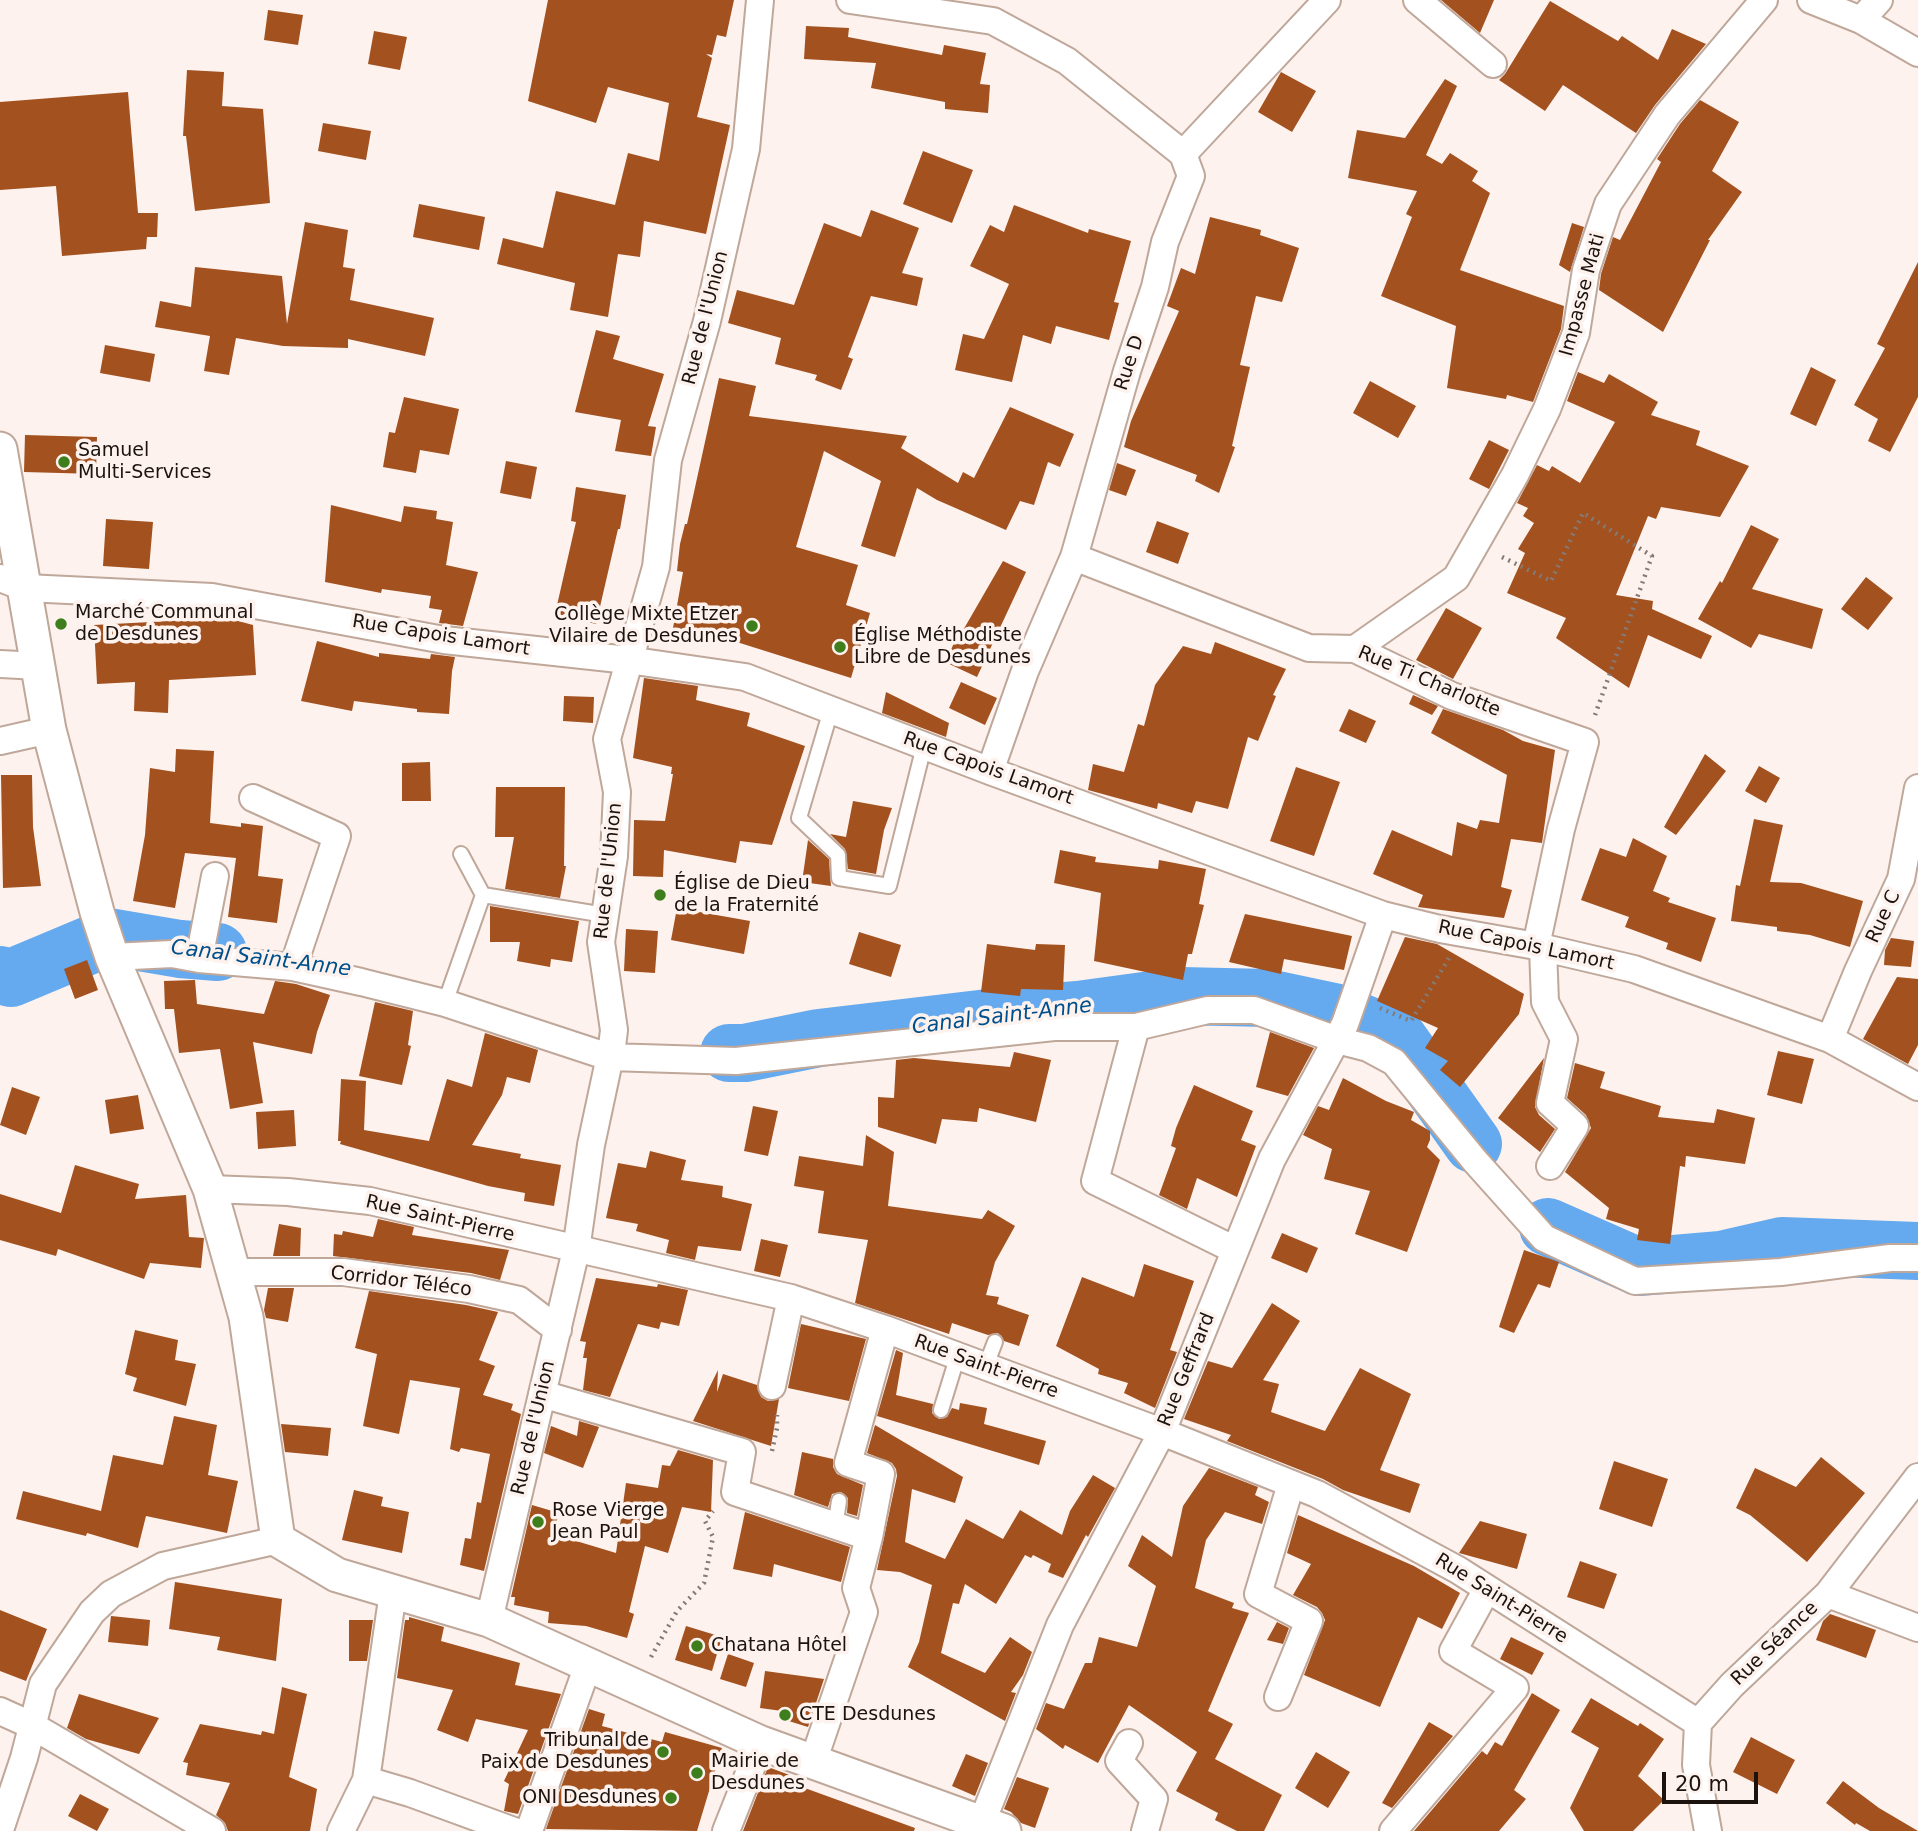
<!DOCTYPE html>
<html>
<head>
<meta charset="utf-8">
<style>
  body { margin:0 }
  #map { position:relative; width:1918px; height:1831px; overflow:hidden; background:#fdf2ed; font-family:"DejaVu Sans",sans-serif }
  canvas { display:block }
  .scale { position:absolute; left:1662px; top:1772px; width:96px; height:32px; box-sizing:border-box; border:4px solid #1c130e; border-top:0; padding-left:9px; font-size:21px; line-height:24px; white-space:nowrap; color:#1c130e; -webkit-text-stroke:5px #fdf2ed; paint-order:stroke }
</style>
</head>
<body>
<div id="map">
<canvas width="1918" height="1831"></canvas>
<div class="scale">20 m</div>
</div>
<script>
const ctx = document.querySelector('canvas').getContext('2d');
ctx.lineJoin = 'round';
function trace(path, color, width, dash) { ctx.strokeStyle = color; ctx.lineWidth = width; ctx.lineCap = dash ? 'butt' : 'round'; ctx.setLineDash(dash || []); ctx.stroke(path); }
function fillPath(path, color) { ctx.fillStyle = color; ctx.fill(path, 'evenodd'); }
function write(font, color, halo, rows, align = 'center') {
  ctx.font = font + ' "DejaVu Sans",sans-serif'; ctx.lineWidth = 7; ctx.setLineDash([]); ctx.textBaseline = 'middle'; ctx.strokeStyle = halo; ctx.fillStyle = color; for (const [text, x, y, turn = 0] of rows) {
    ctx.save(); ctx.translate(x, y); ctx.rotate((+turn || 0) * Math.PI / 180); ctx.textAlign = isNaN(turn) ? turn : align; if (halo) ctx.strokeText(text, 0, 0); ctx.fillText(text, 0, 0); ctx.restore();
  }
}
trace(new Path2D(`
  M0,975l11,3 98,-41 71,12 38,3
  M729,1053h16l74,-15 186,-22 73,-6 103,-14 87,2 66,14 63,25 76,107
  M1548,1227l91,40 82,-7 61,-14 136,5`), '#65a9ee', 58);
fillPath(new Path2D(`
  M548,0h186l-8,37 -9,-2 -5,20 -6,-1 6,4 -15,59 33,8 -24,109 -62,-13 -4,36 -22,-3 -10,63 -38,-7 5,-27 -78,-19 6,-26 40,10 13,-57 59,14 13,-52 31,8 10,-58 -61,-16 -12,36 -68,-22z
  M1441,0h53l-14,33z
  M1550,1l68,40 4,-5 36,24 14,-31 34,15 -51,61 -19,28 -73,-48 -18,26 -46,-31 6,-6z
  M268,10l35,5 -5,30 -34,-5z
  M806,26l43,2 -1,9 94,18 2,-10 42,8 -6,31 10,1 -2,28 -43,-4v-7l-74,-14 5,-25 -72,-4z
  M374,31l33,6 -7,33 -32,-6z
  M187,70l37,2 -2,34 41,3 7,94 -75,8 -9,-75h-3z
  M1281,72l35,19 -24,41 -34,-20z
  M1445,79l12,7 -31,69 16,9 8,-11 28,18 -6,10 18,12 -30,77 104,36 -3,23 -28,73 -26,-7 -1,4 -59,-11 9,-62 -75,-30 31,-79 -6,-3 11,-23 -69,-13 9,-48 48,8z
  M128,92l10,121h20l-1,24h-10l-1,12 -84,7 -6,-70 -56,4v-88z
  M1700,100l39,22 -27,49 30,21 -34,48h2l-47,92 -64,-42 2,-16 12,-37 7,3 41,-78 -4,-3 23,-35z
  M323,123l48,8 -5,29 -48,-9z
  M923,151l50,19 -21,53 -49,-19z
  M419,204l66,13 -6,33 -66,-13z
  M1014,205l74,28 1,-4 42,12 -17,61 5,1 -10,37 -53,-14 -5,18 -28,-9 -11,47 -57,-12 8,-36 21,5 25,-55 -39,-18 20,-41 14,7z
  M871,210l48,18 -17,45 21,5 -6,28 -46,-10 -23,61 5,2 -12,31 -26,-10 2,-5 -42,-11 6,-26 -53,-15 9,-33 57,15 30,-82 37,14z
  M1210,217l51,13 -1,5 39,13 -17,54 -26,-6 -16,69 10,2 -18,79 3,1 -16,46 -24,-12 2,-6 -73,-28 7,-26 48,-110 -12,-5 14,-38 14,6z
  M305,222l43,8 -5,37 12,2 -5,31 84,18 -9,38 -77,-17v9l-65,-2 -47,-8 -7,37 -25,-4 6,-35 -55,-9 5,-26 31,6 4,-40 87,9 5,48z
  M1572,223l12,4 -14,45 -11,-7z
  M1918,262v135l-28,55 -22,-11 10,-22 -24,-14 31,-57 -8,-4z
  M596,330l24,6 -7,23 51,15 -16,52 8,1 -5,29 -36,-5 6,-31 -46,-8z
  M105,345l50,9 -5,28 -50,-9z
  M1811,367l25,13 -20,46 -26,-12z
  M1578,372l26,11 5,-9 49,28 -7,13 49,16 -4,14 53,21 -29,51 -59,-10 -5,12 -8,-3 -32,79 37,6 -1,8 60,27 -11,23 -53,-24 -19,53 -73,-50 10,-20 -59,-25 18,-40 -7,-4 16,-26 -11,-7 5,-8 -11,-5 20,-38 12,6 3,-5 28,17 35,-61 -48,-21z
  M719,378l37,8 -7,30 158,20 -6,12 57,35 5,-11 11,6 36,-71 64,27 -14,33 -12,-5 -14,43 -14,-4 -14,29 -69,-30 -20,-12 -22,69 -34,-11 20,-65 -57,-30 -28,96 62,18 -12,40 24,8 -19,65 -146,-46 -32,-4 10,-56 -6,-1 3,-27 5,-20h2z
  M1370,381l46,25 -18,32 -45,-25z
  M404,397l55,12 -10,46 -29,-5 -4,23 -33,-6 6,-35 6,1z
  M25,435l72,2 -1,37 -72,-2z
  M1489,440l20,10 -20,39 -20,-10z
  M506,461l31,6 -6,32 -31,-6z
  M1117,463l19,7 -10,26 -17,-6z
  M576,487l50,8 -6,34h-2l-22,95 -41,-10 21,-92 -5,-1z
  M331,505l70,17 3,-16 33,5 -1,8 17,3 -7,43 32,7 -15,54 -24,-3 3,-13 -13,-2 2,-12 -49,-7 -1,4 -56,-11z
  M106,519l47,3 -4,47 -46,-3z
  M1157,521l32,12 -11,31 -32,-12z
  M1751,525l28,14 -27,50 71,20 -11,40 -53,-15 -8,14 -53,-29 22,-38 2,2z
  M1003,561l23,11 -49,105 -32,-15 11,-23h2z
  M1866,577l27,21 -25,32 -27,-21z
  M1446,608l36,20 -29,51 -37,-19z
  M227,618l26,7 3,50 -87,5 -1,33 -34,-2 1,-29 -38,2 -3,-59z
  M317,641l62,16v-4l51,6 1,-5 24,3 -3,14 -3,43 -32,-2v-3l-63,-8 -2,10 -51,-10z
  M1215,642l71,27 -13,26 3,1 -18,45 -10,-4 -20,72 -32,-8 -4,12 -34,-10 -1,6 -69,-19 5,-26 31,8 14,-48 6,2 11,-41 28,-39 28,8z
  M644,678l54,8 -2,14 54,13 -3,13 58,20 -33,99 -32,-4 -4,22 -72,-13 -1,27 -30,-1 1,-56 31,1 8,-47h-2l1,-7 -39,-9z
  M961,682l36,16 -12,27 -36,-17z
  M886,692l63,31 -3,14 -64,-24z
  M1413,695l25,11 -6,9 -23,-11z
  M564,696l30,1 -1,26 -30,-2z
  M1349,709l27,12 -10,22 -27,-12z
  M1443,709l60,21 20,11 32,9 -13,93 -31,-4 -10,48 11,3 -8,28 -86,-11 5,-12 -50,-21 19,-44 60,26 5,-34 20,7 3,-9 19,3 8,-48 -76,-42z
  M176,749l38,2 -4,72 31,4v-4l22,3 -5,50 25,3 -6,44 -49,-6 8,-59 -51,-5 -10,55 -42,-7 12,-66 5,-67 25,4z
  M1705,754l21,17 -50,64 -12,-8z
  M430,762l1,39h-29v-38z
  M1759,766l21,12 -14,25 -21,-12z
  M1296,767l44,15 -26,74 -44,-15z
  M1,775h31l1,52 8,59 -38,2z
  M496,787h69l-1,79h2l-6,32 -55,-9 9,-52h-19z
  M853,801l39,7 -8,22 -8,44 -28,-5 -3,-20 -15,-15 16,3z
  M1754,819l29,6 -13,57 31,1 62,18 -13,46 -40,-12 -33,-4v-4l-46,-6 5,-36 4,1z
  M1633,838l34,18 -14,35 17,7 -2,4 48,16 -15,44 -35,-13 2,-6 -43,-16 4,-10 -48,-17 19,-52 26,9z
  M808,840l21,19 2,27 -29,-4z
  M1060,850l36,7 -1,5 63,7 1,-9 47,9 -7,35 5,1 -12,49h-4l-5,26 -89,-19 7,-68 -47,-10z
  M490,906l89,15 -7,41 -21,-3 -1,8 -33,-6 3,-19h-30z
  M677,908l73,13 -6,33 -73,-14z
  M1245,914l107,22 -8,34 -60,-11 -3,15 -52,-12z
  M626,929l32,2 -3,42 -31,-2z
  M859,932l42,13 -10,32 -42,-13z
  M1405,937l32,7 87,50 -5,20 -59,73 -20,-17 8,-9 -23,-13 13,-20 -61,-27z
  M1891,938l23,3 -3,26 -27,-2 1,-15z
  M987,944l48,6 1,-6 29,1 -2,45 -42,-1 -1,7 -39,-4z
  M87,960l11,30 -23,9 -11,-30z
  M1897,977l21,2v66l-10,19 -45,-25z
  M195,980l2,24 67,10 11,-33 21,3 34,11 -13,37 -5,22 -59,-12 10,61 -33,6 -10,-60 -41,4 -5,-44h-9l-1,-28z
  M375,1002l38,9 -5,34 3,1 -9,39 -43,-9z
  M1270,1032l44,16 -26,48 -32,-9z
  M485,1033l53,17 -8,33 -23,-6 -5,18 -30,50 49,9 -1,4 41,7 -7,41 -30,-5 1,-8 -37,-7 -148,-42 1,-3h-3l3,-62 25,2 -2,49 65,11 18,-62 25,8z
  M1778,1051l36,8 -12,45 -35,-9z
  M1014,1052l37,8 -15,62 -57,-14 -2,14 -35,-3 -6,25 -58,-17v-30l16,1 2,-38 18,-2 96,9z
  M1544,1058l-9,49 4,8 16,14 -15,23 -42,-34z
  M1575,1063l30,9 -5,16 61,18 -3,11 56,6 3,-14 38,9 -10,46 -59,-8 -1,11 -5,-1 -10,78 -33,-4 2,-11 -33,-10 3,-11 -44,-36 26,-44 -5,-13 -19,-17z
  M1343,1078l43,23 28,11 -3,8 19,11v9l-3,7 13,13 -33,92 -52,-18 15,-43 -46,-12 8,-30 -29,-14 15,-29 11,4z
  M1194,1085l59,26 -12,29 15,6 -19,51 -40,-19 -10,31 -28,-14 17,-47 -5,-2 5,-18z
  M12,1087l28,10 -14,38 -26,-10z
  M138,1095l6,34 -34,5 -5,-34z
  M753,1106l25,5 -10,45 -24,-5z
  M294,1110l2,36 -38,3 -2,-37z
  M866,1135l28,17 -6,54 94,13 6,-9 27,16 -20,36 -9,33 13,2 -2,7 32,11 -10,31 -15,-5 -6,-8 -10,2 -36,-12 -3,11 -94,-31 13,-63 -50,-7 6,-42 -30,-5 5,-30 64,10z
  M650,1151l36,9 -5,20 42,6 -1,11 30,7 -11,47 -43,-5 -3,14 -29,-7 3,-13 -33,-9 2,-7 -32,-6 12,-55 28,5z
  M75,1165l64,19 -4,15 51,-4 3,42 15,1 -3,30 -51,-5 -6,16 -86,-30 -2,7 -56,-16v-46l61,19z
  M378,1219l36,8 -2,8 97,15 -9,30 -29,-7 -138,-17 1,-22 8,1 1,-4 30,6z
  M279,1224l22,4 -1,28h-27z
  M1282,1233l36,15 -11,25 -36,-15z
  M761,1239l27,6 -8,32 -26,-6z
  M1524,1250l35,12 -9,26 -12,-4 -24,49 -15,-6z
  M1144,1264l50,17 -24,69 7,2 -22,56 -31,-15 4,-10 -30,-9 1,-5 -43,-23 26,-69 52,20z
  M596,1278l61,9 1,-3 30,6 -9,36 -18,-4 -2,7 -21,-5 -28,73 -27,-7 4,-32h-4l3,-16 -6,-1z
  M268,1288h26l-6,34 -22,-4 -2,-8z
  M369,1291l97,14 32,7 -19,48 16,6 -12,29 30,9 -2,6 10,4 -37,157 -24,-6 5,-27 6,1 6,-37 4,1 9,-49 -29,-6 -2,4 -9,-3 10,-61 -50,-8 -11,54 -36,-8 14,-72 -22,-6z
  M1272,1303l28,18 -37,59 16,4 -8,28 54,19 35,-63 51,26 -31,76 40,14 -10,29 -67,-23 -20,-11 -96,-38 4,-6 -47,-16 24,-58 24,7z
  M801,1324l65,15 -17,62 -61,-13z
  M135,1330l43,10 -3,20 21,4 -10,42 -53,-15 4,-13 -12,-4z
  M896,1350l7,3 -7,42 37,9 -1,9 7,6 8,-2 5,-9 7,2 1,-7 27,5 -3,16 62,17 -7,24 -162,-49z
  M718,1370l-1,22 6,-18 34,11 4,12 7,4 11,-2 -8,47 -78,-25z
  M174,1416l43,9 -9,50 30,6 -11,52 -81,-17 -8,32 -51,-15 -1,3 -70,-17 7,-28 78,20 12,-56 50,10z
  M579,1421l20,6 -16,41 -39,-15 7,-27 26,10z
  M281,1424l50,4 -3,28 -43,-4z
  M875,1425l88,52 -8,26 -43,-14 -7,53 40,17 21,-40 37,20 17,-29 42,25 8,-24 23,-36 22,13 -27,49 -2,-2 -23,43 -15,-6 3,-8 -18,-9 -2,3 -6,-3 -29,49 -31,-20 -6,20 -6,-1 -12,50 44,20 25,-36 22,15 -9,23 -12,17 5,1 -11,28 -97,-54 11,-25 13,-57 -32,-13 -23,-2 20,-94 -1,-7 -4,-6 -25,-10z
  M678,1450l35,10 -2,52 -29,-5 -14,46 -23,-7 -16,66 5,2 -7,24 -41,-12 -38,-3 1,-11 -35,-7 1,-8h-4l21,-92 27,8 -6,21 63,19 10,-70 32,5 4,-23 8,1z
  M802,1452l31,7v8l4,7 26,11 -6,31 -10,-3 1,-15 -7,-6 -9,2 -4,13 -34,-12z
  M1821,1457l44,36 -58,69 -57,-47 -14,-7 19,-40 41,19z
  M1614,1461l54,18 -16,48 -53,-18z
  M1209,1468l49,19 -3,8 14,7 -7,22 -37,-12 -19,28 -11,48 39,15 -2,5 17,5 -41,98 25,13 -18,35 67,36 -18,36h-27l-22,-11 3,-7 -42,-22 21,-39 -68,-47 -31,58 -33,-18 -2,4 -27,-20 10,-26 18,6 21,-46h7l7,-26 38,10 19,-61 -28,-20 14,-31 30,22 11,-51z
  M354,1490l29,7 -2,9 28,6 -7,41 -60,-13z
  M745,1512l105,35 -9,35 -67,-18 -2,13 -39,-8z
  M1298,1515l116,51 46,27 -18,36 -24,-12 -38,90 -76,-32 21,-55 -3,-7 -5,-6 -24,-12 18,-31 -24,-11z
  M1480,1521l47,13 -10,35 -58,-16z
  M1580,1561l37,13 -13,35 -37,-12z
  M175,1582l107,17 -6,62 -59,-11 3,-13 -51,-8z
  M0,1610l47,19 -21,52 -26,-10z
  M1830,1614l46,16 -10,28 -50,-18 7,-19z
  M111,1616l39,4 -2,26 -40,-4z
  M409,1617l35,10 -3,14 79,22 -5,22 46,9 -43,120 -14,-3 5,-27 -5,-3 24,-51 -52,-11 -8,23 -31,-12 16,-40 -56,-12 8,-58h4z
  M349,1620h24l-6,41h-18z
  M1277,1622l12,6 -6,16 -16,-4z
  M686,1626l36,11 -10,34 -37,-11z
  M1511,1637l33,16 -12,22 -32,-16z
  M728,1654l26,9 -8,24 -26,-8z
  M765,1671l59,8 -16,48 -29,-9 3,-7 -22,-3z
  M282,1687l25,7 -18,83 28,12 -7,42h-82l-3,-8 -9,-8 14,-32 -44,-8 2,-12 -5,-1 17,-38 61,11 1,-4 12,3z
  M1532,1693l28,17 -46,80 12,9 -27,32h-85l68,-80 5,4 8,-13 7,4z
  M79,1694l80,24 -20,36 -53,-15 -19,-11z
  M1591,1698l47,28 2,-3 24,16 -26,37 26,24 -31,31h-49l-14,-23 29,-60 -28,-16z
  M589,1709l16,5 -3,12 60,16 3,-10 57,16 -25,83 -151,-2z
  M1429,1722l24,14 -61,72 -10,-5z
  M1751,1737l44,23 -18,34 -44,-22z
  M1316,1752l34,20 -22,36 -33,-20z
  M966,1754l22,9 -13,33 -23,-10z
  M768,1767l35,13 -1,7 113,41 -1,3h-171z
  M1017,1777l32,11 -14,40 -14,-5 -10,-11 -7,-3z
  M1843,1781l36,27 39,23h-48l-14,-8 -1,2 -29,-22z
  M80,1794l29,15 -12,22 -29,-15z`), '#a2511f');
const service = new Path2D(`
  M831,710l-32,108 39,37 1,23 50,8 35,-140
  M461,854l22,41
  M445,1003l38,-108 122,20
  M985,1368l10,-26
  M941,1410l16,-52
  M835,1527l4,-26`);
const minor = new Path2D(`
  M850,0l143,21 74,40 116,93
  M1417,0l76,64
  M1811,0l50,20 57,33
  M1861,20l18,-20
  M1074,557l235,91 46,1 97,47 133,46 -24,87 -25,117
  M0,578l26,10 186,9 232,43 184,20 117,17 245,94 393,144 57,14 96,17 98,23 196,70 88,48
  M1355,649l101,-71 59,-103 32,-66 29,-76 10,-63 22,-66 59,-89 97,-115
  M0,664l39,2
  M0,741l49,-11
  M990,771l35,-100 49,-114 53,-186 28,-84 10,-45 26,-66 -8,-22 144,-154
  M253,798l84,38 -44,131
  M1543,948l2,54 19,37 -14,64 25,23 -25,40
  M112,957l60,-3 27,5 94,8 68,15 84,21 164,54 127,4 318,-34h82l72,-17h46l83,30 31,8 26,14 81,99 69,77 91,43 146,-9 109,-14h28
  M199,959l16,-83
  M1136,1027l-41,154 140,69
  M1830,1039l28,-68 43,-92 17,-91
  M210,1189l78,3 82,9 421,97 94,31 277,103 155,62 141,76 240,153
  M234,1272h109l126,17 50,11 39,30
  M772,1386l19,-88
  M542,1394l200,58 -7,40 134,45
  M1828,1594l90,34
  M489,1620l87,-370 15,-105 21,-98 2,-17 -13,-88 13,-86 3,-64 -10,-53 49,-172 12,-107 39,-139 39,-172 14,-149
  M1278,1697l31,-76 -51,-27 33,-110
  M0,1711l31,14 181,106
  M1129,1743l-10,18 35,38 -9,32
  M813,1762l51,-150 -8,-24 13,-51 12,-63 -33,-11 37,-134
  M366,1780l27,-188
  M982,1822l78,-197 102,-193 110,-273 73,-135 38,-109
  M0,1830l24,-72 19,-74 49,-72 19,-18 52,-28 115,-26
  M341,1831l25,-51 44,13 104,38
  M529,1831l59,-166
  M726,1831l35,-88
  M1393,1831l122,-143 -62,-37 34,-62
  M1708,1831l-12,-66 2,-42 34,-38 96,-91 90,-117`);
const tertiary = new Path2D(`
  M0,449l49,281 48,182 15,45 98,232 36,128 32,223 59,35 152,45 272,123 243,88`);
trace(service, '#bfa79a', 18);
trace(minor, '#bfa79a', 30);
trace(tertiary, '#bfa79a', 37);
trace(new Path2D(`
  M1502,557l49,24 32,-68 69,43 -57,159
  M1380,1008l31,13 38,-63
  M772,1451l5,-23v-13
  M651,1657l26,-46 27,-28 9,-46 -8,-16 8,-10`), '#857b76', 4.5, [2, 5]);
trace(service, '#fff', 14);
trace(minor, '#fff', 26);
trace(tertiary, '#fff', 33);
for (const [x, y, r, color] of [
  [64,462,7,"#3e7e1c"],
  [61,624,7,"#3e7e1c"],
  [752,626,7,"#3e7e1c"],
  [840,647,7,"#3e7e1c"],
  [660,895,7,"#3e7e1c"],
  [538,1522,7,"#3e7e1c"],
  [697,1646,7,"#3e7e1c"],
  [785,1715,7,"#3e7e1c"],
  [663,1752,7,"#3e7e1c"],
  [697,1773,7,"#3e7e1c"],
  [671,1798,7,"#3e7e1c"]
]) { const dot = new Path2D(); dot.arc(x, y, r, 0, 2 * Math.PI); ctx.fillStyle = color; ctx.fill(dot); trace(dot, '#fdf2ed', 2.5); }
write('19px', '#1c130e', '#fdf2ed', [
  ["Impasse Mati",1583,295,-75],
  ["Rue de l'Union",706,318,-76],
  ["Rue D",1130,363,-72],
  ["Rue Capois Lamort",441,636,9],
  ["Rue Ti Charlotte",1429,682,23],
  ["Rue Capois Lamort",988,769,20],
  ["Rue de l'Union",609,871,-84],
  ["Rue C",1884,917,-65],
  ["Rue Capois Lamort",1526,946,12],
  ["Rue Saint-Pierre",440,1219,13],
  ["Corridor Téléco",401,1282,7],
  ["Rue Saint-Pierre",986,1367,20],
  ["Rue Geffrard",1187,1370,-68],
  ["Rue de l'Union",534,1428,-77],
  ["Rue Saint-Pierre",1501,1599,32],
  ["Rue Séance",1775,1644,-44]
]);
write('19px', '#1c130e', '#fdf2ed', [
  ["Samuel",78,451],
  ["Multi-Services",78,473],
  ["Marché Communal",75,613],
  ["de Desdunes",75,635],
  ["Collège Mixte Etzer",738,615,"right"],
  ["Vilaire de Desdunes",738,637,"right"],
  ["Église Méthodiste",854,636],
  ["Libre de Desdunes",854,658],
  ["Église de Dieu",674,884],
  ["de la Fraternité",674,906],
  ["Rose Vierge",552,1511],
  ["Jean Paul",552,1533],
  ["Chatana Hôtel",711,1646],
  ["CTE Desdunes",799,1715],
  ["Tribunal de",649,1741,"right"],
  ["Paix de Desdunes",649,1763,"right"],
  ["Mairie de",711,1762],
  ["Desdunes",711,1784],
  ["ONI Desdunes",657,1798,"right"]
], 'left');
write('italic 21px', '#004f8d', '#fdf2ed', [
  ["Canal Saint-Anne",261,959,7],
  ["Canal Saint-Anne",1002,1017,-7]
]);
</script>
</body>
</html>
